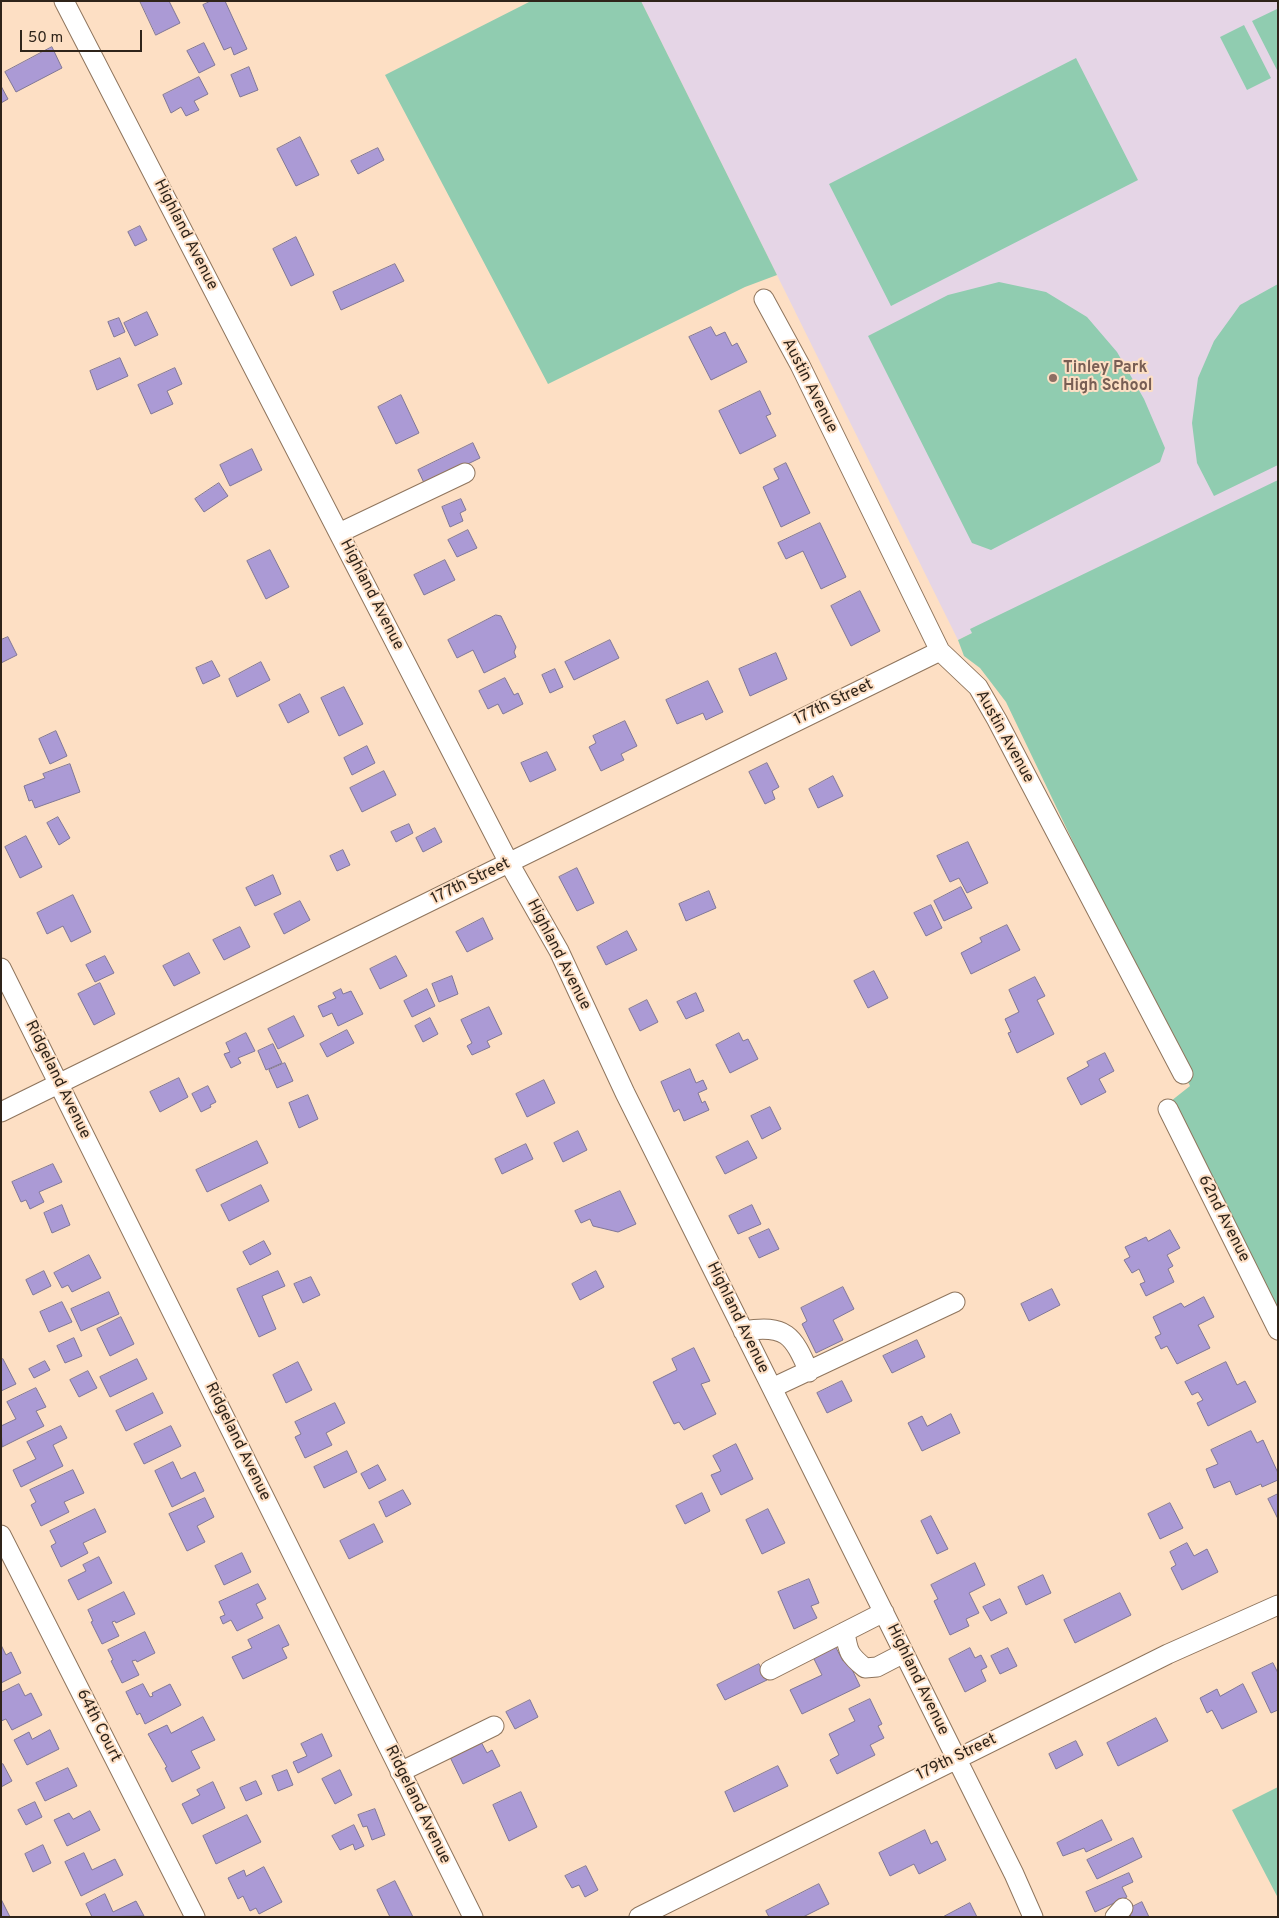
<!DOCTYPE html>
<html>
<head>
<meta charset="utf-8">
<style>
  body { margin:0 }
  #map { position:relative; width:1279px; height:1918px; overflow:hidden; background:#fddfc4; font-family:Overpass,sans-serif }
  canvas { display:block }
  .frame { position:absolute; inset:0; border:2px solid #2f241a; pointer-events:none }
  .scale { position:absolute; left:20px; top:30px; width:122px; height:22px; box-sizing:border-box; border:2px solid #2f241a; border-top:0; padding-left:6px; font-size:15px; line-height:18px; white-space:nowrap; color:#2f241a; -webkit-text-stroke:4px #fddfc4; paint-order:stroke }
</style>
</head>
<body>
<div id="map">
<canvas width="1279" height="1918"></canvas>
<div class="frame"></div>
<div class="scale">50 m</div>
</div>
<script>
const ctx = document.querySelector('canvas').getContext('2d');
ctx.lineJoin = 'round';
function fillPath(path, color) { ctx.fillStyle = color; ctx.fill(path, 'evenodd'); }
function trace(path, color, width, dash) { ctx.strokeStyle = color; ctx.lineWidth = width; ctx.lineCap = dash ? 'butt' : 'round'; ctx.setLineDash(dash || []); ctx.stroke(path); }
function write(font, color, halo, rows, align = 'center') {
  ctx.font = font + ' Overpass,sans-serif'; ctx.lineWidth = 4; ctx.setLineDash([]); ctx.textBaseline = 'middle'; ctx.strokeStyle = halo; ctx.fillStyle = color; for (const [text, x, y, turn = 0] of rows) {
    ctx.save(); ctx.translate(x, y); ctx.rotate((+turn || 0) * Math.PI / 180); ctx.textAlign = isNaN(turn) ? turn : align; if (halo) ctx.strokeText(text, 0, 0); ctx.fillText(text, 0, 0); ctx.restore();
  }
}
fillPath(new Path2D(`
  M641,1h637v480l-320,159z`), '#e5d5e6');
fillPath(new Path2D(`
  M531,1h110l136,274 -32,12 -197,97 -163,-309z
  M1277,9l1,2v61l-26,-51z
  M1244,25l27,53 -24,12 -27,-53z
  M1076,58l62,122 -247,126 -62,-122z
  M999,282l47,10 41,25 30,35 27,47 21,49 -5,14 -169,88 -19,-7 -104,-207 80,-41z
  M1278,284v181l-64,31 -17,-33 -5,-40 6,-45 16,-37 26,-36z
  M1278,480v831l-107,-210 19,-15 -184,-384 -26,-34 -16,-12 -6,-16 14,-7 -2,-4z
  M1278,1787v111l-46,-88z`), '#90ccb0');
const building = new Path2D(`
  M140,1h29l11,22 -24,12z
  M211,1h14l22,48 -13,6 -3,-8 -7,3 -21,-45z
  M204,43l11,22 -16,8 -12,-22z
  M52,47l10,21 -46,24 -11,-20z
  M249,67l9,23 -18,7 -9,-22z
  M199,77l9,17 -14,7 5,9 -13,6 -5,-9 -10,6 -8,-18z
  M1,86l7,13 -7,4z
  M300,137l19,38 -23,11 -19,-37z
  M378,148l6,12 -26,14 -7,-13z
  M140,226l7,14 -12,6 -7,-14z
  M296,237l18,38 -23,11 -18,-37z
  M395,264l9,17 -63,29 -8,-18z
  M147,312l11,23 -23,11 -11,-23z
  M119,318l6,14 -11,5 -6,-15z
  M711,327l5,9 9,-4 7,14 5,-3 10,19 -36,18 -22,-43z
  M120,358l8,18 -31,14 -7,-19z
  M175,368l7,16 -15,7 6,13 -22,10 -13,-29z
  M760,391l11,23 -5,2 10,20 -36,18 -21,-43z
  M401,395l18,38 -23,11 -18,-37z
  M473,443l7,15 -55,27 -7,-15z
  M252,449l10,21 -32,16 -10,-21z
  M786,463l24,50 -29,14 -18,-40 16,-8 -5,-10z
  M219,483l9,13 -24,16 -9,-13z
  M461,499l5,11 -6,3 3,8 -13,6 -8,-20z
  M820,523l26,54 -25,12 -18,-38 -17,8 -8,-16z
  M468,530l9,18 -20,9 -9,-17z
  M270,550l19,37 -23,12 -19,-38z
  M445,560l10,20 -31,15 -10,-20z
  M860,591l20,40 -29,15 -20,-40z
  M496,615l5,1 15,31 -2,5 2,5 -32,16 -11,-23 -16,8 -9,-18z
  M8,637l9,18 -16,8v-23z
  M610,640l9,18 -45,22 -9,-18z
  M776,653l11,26 -37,17 -11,-27z
  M212,661l8,15 -17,8 -7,-16z
  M261,662l9,18 -33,17 -8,-18z
  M555,669l8,18 -13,6 -8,-18z
  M505,678l9,17 4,-2 5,11 -20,10 -5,-10 -10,5 -9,-18z
  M708,681l15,31 -17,8 -3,-7 -26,11 -11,-24z
  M344,687l19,37 -24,12 -18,-38z
  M300,694l9,18 -21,11 -9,-18z
  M625,721l12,25 -16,8 3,6 -23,11 -12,-24 7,-4 -3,-7z
  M56,731l11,25 -17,8 -11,-25z
  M367,746l8,17 -23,12 -8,-17z
  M547,752l9,18 -26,12 -9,-19z
  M767,763l12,24 -7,4 3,8 -10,5 -16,-32z
  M70,764l10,28 -45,16 -3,-8 -3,1 -5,-15 21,-8 -2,-4z
  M384,771l12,24 -34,17 -12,-24z
  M833,776l10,20 -25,12 -9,-19z
  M58,817l12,21 -11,7 -12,-22z
  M409,824l4,9 -17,9 -5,-10z
  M435,828l7,14 -19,10 -7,-14z
  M26,836l16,31 -22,11 -15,-31z
  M968,842l20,41 -21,10 -8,-15 -9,4 -13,-26z
  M343,850l7,15 -13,6 -7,-15z
  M577,868l17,35 -17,8 -18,-34z
  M273,875l8,19 -26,12 -9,-18z
  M961,887l11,21 -28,13 -10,-20z
  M709,891l7,17 -30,13 -7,-17z
  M73,895l18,37 -20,10 -8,-16 -16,8 -10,-21z
  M300,901l10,19 -26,14 -10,-20z
  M931,905l11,23 -16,8 -12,-23z
  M483,918l10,21 -26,13 -11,-20z
  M1007,925l13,25 -49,24 -10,-21 21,-11 -2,-4z
  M240,927l10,20 -26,13 -11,-20z
  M627,931l10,19 -31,15 -9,-18z
  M189,953l11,20 -26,13 -11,-20z
  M105,956l9,17 -19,9 -9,-17z
  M396,956l11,20 -27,13 -10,-20z
  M874,971l14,27 -20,10 -14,-27z
  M452,976l6,18 -19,8 -7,-18z
  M1035,977l10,19 -8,4 17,34 -37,19 -9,-20 3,-1 -6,-13 14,-7 -10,-22z
  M100,983l15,31 -21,11 -16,-31z
  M341,989l2,5 8,-3 12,23 -25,12 -6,-13 -9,4 -5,-11 18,-8 -3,-5z
  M427,989l8,17 -23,11 -8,-16z
  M696,993l8,18 -18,8 -9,-17z
  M647,1000l11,22 -18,9 -11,-22z
  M489,1007l13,27 -15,7 3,6 -18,8 -5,-9 5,-3 -11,-23z
  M294,1016l10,20 -26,13 -10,-20z
  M430,1018l8,16 -15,8 -8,-16z
  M347,1030l7,13 -27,14 -7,-13z
  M246,1033l9,18 -17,7 3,5 -10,5 -7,-14 6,-2 -4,-9z
  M739,1033l4,8 5,-2 10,20 -28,14 -14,-28z
  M273,1044l9,19 -16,7 -8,-19z
  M1105,1053l9,18 -15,8 7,13 -25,13 -14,-27 22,-12 -2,-4z
  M285,1063l8,18 -16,7 -8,-18z
  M690,1069l6,14 7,-3 4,9 -9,4 4,10 3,-2 4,9 -25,11 -5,-12 -5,3 -13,-30z
  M179,1078l9,19 -28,15 -10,-20z
  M544,1080l11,23 -28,14 -11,-23z
  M208,1086l8,16 -6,3 1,2 -10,5 -9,-18z
  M308,1095l10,24 -19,9 -10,-25z
  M770,1107l11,22 -19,10 -11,-23z
  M578,1131l9,19 -24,12 -9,-19z
  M257,1141l11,22 -61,29 -11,-22z
  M748,1141l9,17 -32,16 -9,-17z
  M526,1144l7,15 -31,15 -7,-15z
  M53,1164l9,18 -23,10 5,10 -14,7 -4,-9 -5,2 -9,-20z
  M261,1185l8,16 -40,20 -8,-16z
  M620,1191l16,33 -18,8 -25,-6 -3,-7 -9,4 -6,-12z
  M62,1205l8,20 -18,8 -8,-20z
  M752,1205l9,19 -23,10 -9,-18z
  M769,1229l10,20 -20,9 -10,-20z
  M1170,1230l10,18 -13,7 6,11 -5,3 6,13 -28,14 -6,-12 5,-2 -6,-13 -7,4 -8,-13 6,-3 -5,-10 21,-10 2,4z
  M264,1241l7,13 -21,11 -7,-13z
  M89,1255l12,23 -29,14 -4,-7 -6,3 -8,-15z
  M44,1271l7,15 -18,9 -7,-15z
  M278,1271l7,15 -23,10 14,33 -17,8 -22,-48z
  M596,1271l8,16 -24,13 -8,-16z
  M311,1277l9,18 -17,8 -9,-19z
  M843,1287l11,22 -21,11 10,20 -27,13 -14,-29 5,-3 -6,-13z
  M1052,1289l8,16 -31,16 -8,-17z
  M109,1292l10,22 -38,17 -10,-22z
  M1204,1297l10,20 -16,8 12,23 -33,16 -10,-18 -6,3 -6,-12 6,-3 -8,-17 28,-14 3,4z
  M62,1302l10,20 -23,10 -9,-20z
  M121,1317l13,27 -24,12 -13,-27z
  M74,1338l8,18 -17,7 -8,-17z
  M917,1340l8,17 -33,16 -9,-17z
  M694,1348l16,33 -9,3 15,30 -32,16 -5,-8 -5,2 -21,-42 24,-12 -5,-11z
  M3,1359l13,25 -15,7v-31z
  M137,1359l10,20 -37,18 -10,-20z
  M45,1361l5,9 -16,8 -5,-9z
  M298,1362l14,28 -26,13 -13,-28z
  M1226,1362l11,23 8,-4 11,21 -48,24 -11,-23 6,-3 -5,-8 -6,3 -7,-13z
  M88,1371l9,17 -18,9 -9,-17z
  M842,1381l10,20 -25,12 -10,-20z
  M36,1388l10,19 -10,4 8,15 -42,21 -1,-21 15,-7 -9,-17z
  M153,1393l10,20 -37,18 -10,-20z
  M335,1403l10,20 -19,10 6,12 -27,13 -10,-21 6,-3 -6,-12z
  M951,1414l9,19 -38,18 -14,-28 14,-7 5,10z
  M61,1426l6,12 -14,7 10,21 -42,21 -8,-17 23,-11 -9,-17z
  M171,1426l10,20 -37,18 -10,-20z
  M1251,1431l6,12 6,-3 15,33v7l-16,7 -1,-3 -25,11 -6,-14 -16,7 -8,-19 12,-5 -7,-14z
  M736,1444l17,35 -32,16 -10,-20 10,-4 -8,-15z
  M347,1451l10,21 -33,16 -10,-21z
  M173,1462l8,17 14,-7 9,19 -32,16 -17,-36z
  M378,1465l8,15 -17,9 -8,-15z
  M73,1470l11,23 -20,9 5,10 -28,14 -10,-21 5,-3 -6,-12z
  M403,1490l8,14 -25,13 -7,-15z
  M702,1493l8,18 -25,13 -9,-18z
  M1278,1494v25l-10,-20z
  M205,1498l9,19 -17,9 8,16 -18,9 -18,-37z
  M1170,1503l13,25 -23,11 -12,-25z
  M95,1509l11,23 -23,11 5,10 -27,14 -10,-21 5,-3 -6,-12z
  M768,1509l17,34 -23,11 -16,-34z
  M931,1516l17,33 -11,5 -16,-33z
  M374,1524l9,18 -34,17 -9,-18z
  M1187,1543l7,13 13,-7 11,23 -36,18 -11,-22 5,-3 -6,-13z
  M242,1553l9,19 -27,13 -9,-19z
  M99,1557l13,26 -34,17 -10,-20 18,-9 -3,-6z
  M975,1563l10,22 -16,8 10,20 -13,6 3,7 -19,9 -16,-34 4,-2 -7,-14z
  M1043,1575l8,18 -25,12 -8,-18z
  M809,1579l10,24 -8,3 6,12 -23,11 -16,-37z
  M258,1584l8,15 -10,5 7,14 -26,13 -6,-11 -8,4 -3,-7 5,-2 -6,-13z
  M124,1592l11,22 -19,9 -1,-2 -3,1 7,14 -17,8 -11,-22 2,-1 -5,-11z
  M1120,1593l11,22 -56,28 -11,-23z
  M1000,1599l7,14 -16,8 -8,-14z
  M279,1625l10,20 -7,3 5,10 -44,21 -11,-22 20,-9 -4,-8z
  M145,1632l10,21 -18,9 -1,-2 -4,1 7,14 -17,8 -11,-22 2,-1 -5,-10z
  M834,1644l9,17 4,-2 13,27 -58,28 -12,-24 32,-15 -10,-20z
  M1,1645l5,10 5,-3 10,21 -20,10z
  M970,1648l5,10 6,-3 6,12 -6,3 5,11 -21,11 -16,-33z
  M1008,1648l9,18 -17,8 -9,-18z
  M1273,1663l5,10v37l-7,3 -19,-40z
  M759,1664l8,16 -42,20 -8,-15z
  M19,1684l6,12 6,-3 11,22 -30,15 -6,-11 -5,2v-28z
  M143,1684l7,13 3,-1 -1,-3 18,-9 11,21 -36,19 -5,-11 -3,2 -11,-23z
  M1243,1684l14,28 -35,17 -10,-19 -5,3 -7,-15 17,-9 3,7z
  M870,1699l12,25 -4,2 6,12 -14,7 5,10 -38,19 -7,-14 9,-5 -10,-21 26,-13 -6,-12z
  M530,1700l8,17 -23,12 -9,-17z
  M203,1717l12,23 -24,11 9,17 -28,14 -7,-14 2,-1 -19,-33 19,-9 4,8z
  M1156,1718l12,23 -50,25 -11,-23z
  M50,1730l9,19 -32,16 -13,-25 15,-8 3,7z
  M322,1734l10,22 -34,17 -5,-11 14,-6 -6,-12z
  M480,1740l7,13 5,-3 8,16 -37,18 -14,-29z
  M1076,1741l7,14 -27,14 -7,-15z
  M3,1764l9,17 -11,6v-22z
  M778,1766l10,20 -54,26 -9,-20z
  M68,1768l9,18 -32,15 -9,-18z
  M287,1770l6,15 -15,6 -6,-15z
  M340,1770l12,25 -17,9 -13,-25z
  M256,1781l6,13 -16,7 -6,-13z
  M213,1782l12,26 -33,16 -10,-20 18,-9 -3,-5z
  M521,1792l16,35 -28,14 -16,-36z
  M35,1802l7,15 -16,8 -8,-15z
  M375,1809l10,26 -13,5 -5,-14 -4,1 -5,-12z
  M90,1811l10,19 -33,16 -13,-26 15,-7 4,6z
  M247,1815l14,27 -45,22 -13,-28z
  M1102,1820l10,20 -26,12 -2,-4 -21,8 -6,-13z
  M354,1825l10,21 -9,4 -2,-6 -13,6 -8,-14z
  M925,1830l6,14 6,-3 9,19 -27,14 -5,-10 -24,12 -11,-23z
  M1133,1838l9,19 -45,22 -10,-19z
  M43,1845l8,18 -18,9 -8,-18z
  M84,1853l8,17 23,-11 8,16 -42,21 -16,-34z
  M586,1866l12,24 -13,7 -6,-12 -7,3 -7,-12z
  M264,1867l18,35 -23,12 -3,-6 -6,3 -7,-15 -5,3 -10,-21 16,-8 2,6z
  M1129,1873l4,9 -11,5 5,10 -32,15 -9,-20z
  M395,1881l18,36h-23l-13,-27z
  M819,1884l10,20 -26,13h-34l-3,-6z
  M105,1894l8,18 23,-11 8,15 -52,1 -6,-13z
  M1,1899l9,18h-9z
  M1142,1902l7,15h-18l-3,-8z
  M970,1903l7,14h-34z`);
fillPath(building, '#ab9ad5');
trace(building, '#807796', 1);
const minor = new Path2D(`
  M64,1l445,862 50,88 66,142 389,781 19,43
  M764,299l36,66 140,286 38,36 19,33 186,354
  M339,533l126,-60
  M1,968l472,949
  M1168,1109l110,221
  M1,1112l939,-461
  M743,1331c43,-7 50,4 66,41
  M772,1388l183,-86
  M1,1535l194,382
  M845,1632c3,20 4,23 20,36l12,-1 27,-14
  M770,1670l114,-58
  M400,1772l94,-46
  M639,1917l529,-263 110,-49
  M1115,1917l8,-9`);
trace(minor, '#8f755d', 21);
trace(minor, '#fff', 19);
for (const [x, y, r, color] of [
  [1053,378,5,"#8d6e63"]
]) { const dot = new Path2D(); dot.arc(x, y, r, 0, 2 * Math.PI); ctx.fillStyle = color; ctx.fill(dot); trace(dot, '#fddfc4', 2); }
write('16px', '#2f241a', '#fddfc4', [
  ["Highland Avenue",185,235,63],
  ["Austin Avenue",809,386,63],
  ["Highland Avenue",371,595,63],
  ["177th Street",834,703,-26],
  ["Austin Avenue",1004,737,61],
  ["177th Street",471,882,-26],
  ["Highland Avenue",558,955,63],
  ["Ridgeland Avenue",57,1080,64],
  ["62nd Avenue",1223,1219,63],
  ["Highland Avenue",737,1318,64],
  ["Ridgeland Avenue",237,1442,64],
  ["Highland Avenue",917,1680,64],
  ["64th Court",98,1726,63],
  ["179th Street",957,1758,-26],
  ["Ridgeland Avenue",417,1805,64]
]);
write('bold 16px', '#785e54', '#fddfc4', [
  ["Tinley Park",1063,369],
  ["High School",1063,387]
], 'left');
</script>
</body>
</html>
